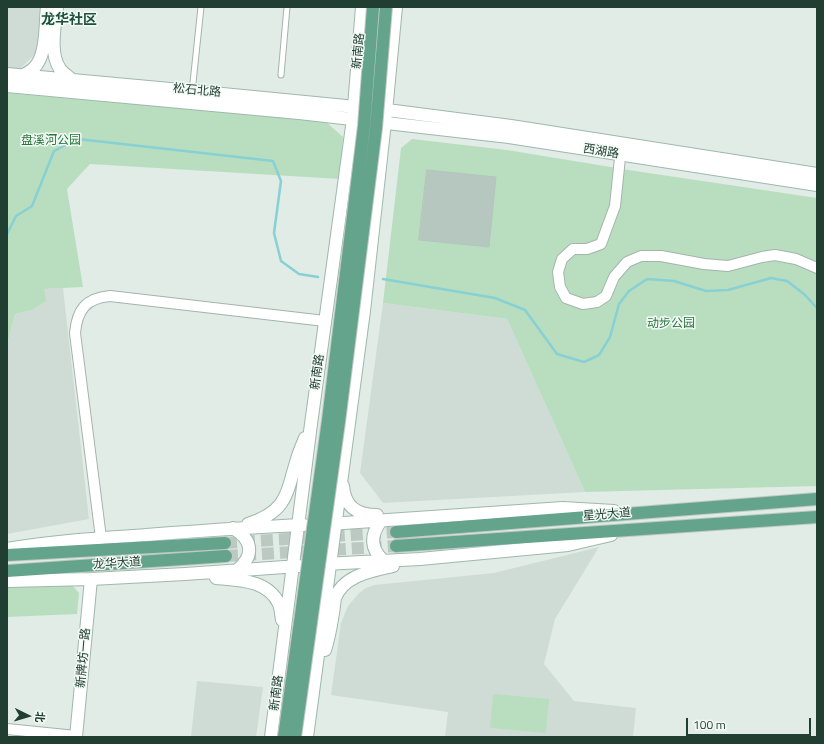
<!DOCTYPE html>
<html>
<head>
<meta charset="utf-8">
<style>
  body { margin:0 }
  #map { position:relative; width:824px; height:744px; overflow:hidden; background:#e1ece6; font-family:"Titillium Web","Noto Sans SC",sans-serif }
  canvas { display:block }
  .frame { position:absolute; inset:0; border:8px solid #213e33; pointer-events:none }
  .north { position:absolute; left:8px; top:696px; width:40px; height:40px; -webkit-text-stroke:3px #f2f9f4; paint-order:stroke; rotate:95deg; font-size:11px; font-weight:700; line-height:16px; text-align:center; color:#213e33 }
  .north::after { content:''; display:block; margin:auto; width:14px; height:18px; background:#213e33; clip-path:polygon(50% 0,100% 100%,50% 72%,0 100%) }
  .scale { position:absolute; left:686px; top:718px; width:125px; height:18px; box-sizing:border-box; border:2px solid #213e33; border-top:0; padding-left:5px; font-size:12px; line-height:14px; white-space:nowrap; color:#213e33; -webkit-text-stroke:3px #f2f9f4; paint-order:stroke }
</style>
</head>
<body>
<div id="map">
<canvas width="824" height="744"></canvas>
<div class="frame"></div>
<div class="north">北</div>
<div class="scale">100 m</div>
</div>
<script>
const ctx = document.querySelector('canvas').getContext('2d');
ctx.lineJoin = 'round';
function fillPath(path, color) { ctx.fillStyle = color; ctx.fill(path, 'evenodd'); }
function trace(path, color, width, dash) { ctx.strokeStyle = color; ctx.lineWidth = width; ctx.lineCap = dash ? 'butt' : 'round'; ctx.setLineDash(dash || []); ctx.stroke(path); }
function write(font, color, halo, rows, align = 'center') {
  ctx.font = font + ' "Titillium Web","Noto Sans SC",sans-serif'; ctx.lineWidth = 3; ctx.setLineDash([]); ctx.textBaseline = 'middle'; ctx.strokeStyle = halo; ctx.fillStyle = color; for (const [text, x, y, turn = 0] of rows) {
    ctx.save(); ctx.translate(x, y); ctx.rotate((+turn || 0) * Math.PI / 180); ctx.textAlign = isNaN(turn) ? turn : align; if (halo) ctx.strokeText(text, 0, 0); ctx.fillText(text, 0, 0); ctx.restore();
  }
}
fillPath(new Path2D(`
  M7,7h35l-5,45 -17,17 -13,-1z
  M63,288l26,231 -82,15v-189l8,-31 17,-4 12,-21z
  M383,303l124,16 78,173 -202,11 -23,-30z
  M599,547l-44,72 -11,45 30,37 62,7 -3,29h-188l3,-25 -117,-17 10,-72 7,-17 11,-13 7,-5 8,-3 120,-12z
  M197,681l66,6 -7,50h-65z`), '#cfdcd5');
fillPath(new Path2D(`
  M7,93l318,28 18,16 -3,42 -250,-15 -23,25 16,98 -39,2 2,12 -14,9 -17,4 -8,31z
  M412,139l95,11 128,21 182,27v288l-232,6 -78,-173 -124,-16 18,-155z
  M72,585l7,8 -2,21 -70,3v-30z
  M493,694l56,5 -3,34 -56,-5z`), '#b9debf');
trace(new Path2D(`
  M7,234l9,-18 16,-10 22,-55 24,-12 195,22 8,20 -7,52 7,28 18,13 19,3
  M383,279l112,19 30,12 32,44 27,8 15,-7 11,-18 9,-33 10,-13 18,-12 27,2 32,10 22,-1 43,-12 16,3 17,13 13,14`), '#87d0d4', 2.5);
const building = new Path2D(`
  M427,170l69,7 -7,70 -70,-7z`);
fillPath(building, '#b6c7bf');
trace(building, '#b3c6bc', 1);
trace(new Path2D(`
  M225,543l171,-11
  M226,556l170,-10`), '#bbc9c2', 12, [12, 6]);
const lane = new Path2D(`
  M281,75l6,-68
  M192,92l9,-85`);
const street = new Path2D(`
  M621,148l-6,58 -14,38 -14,5h-14l-11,10 -4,13 2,15 6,11 17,6 14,-2 9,-6 8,-19 13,-15 14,-6h20l43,8 24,2 34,-9 13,-2 21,4 21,9
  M101,538l-26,-205c2,-23 11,-35 35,-37l215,25
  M7,729l69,7`);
const secondary = new Path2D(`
  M57,7c-2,19 -8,46 3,62 3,4 8,7 12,11
  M7,74l185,17 195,19 124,16 306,48
  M24,75c3,-2 7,-4 10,-7 13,-13 11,-43 13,-61
  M7,86l292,27 210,24 308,48
  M343,486c2,21 14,29 34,29
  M381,521c-11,14 -11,28 3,40
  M248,524c40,-13 38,-30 49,-65 2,-7 5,-14 8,-21
  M329,524l234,-16 51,3
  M233,528c20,12 22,28 3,43
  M7,549c46,-8 93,-11 139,-14 53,-4 106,-8 158,-10
  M324,564l96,-5 148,-14 43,-10
  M216,578c23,2 52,2 63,26 2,5 2,11 3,16
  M7,581l84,-2 94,-5 114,-8
  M325,650c4,-12 6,-24 8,-37 1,-4 1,-10 2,-15 9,-23 37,-27 58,-32
  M76,737l15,-158
  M271,737l40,-313 42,-305 9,-112
  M307,737l57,-426 21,-189 11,-115`);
const primary = new Path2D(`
  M396,532l421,-33
  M396,546l421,-29
  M7,555l218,-12
  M7,571l219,-15`);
trace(lane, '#a4b4ad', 7);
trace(street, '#a4b4ad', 12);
trace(secondary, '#9fb8ad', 14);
trace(primary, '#c1c9c6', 14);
trace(lane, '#fff', 5);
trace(street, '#fff', 10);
trace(secondary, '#fff', 12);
trace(primary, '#64a48c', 12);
const primaryBridge = new Path2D(`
  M284,737l44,-317 36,-294 9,-119
  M295,737l44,-315 37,-294 10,-121`);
trace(primaryBridge, '#c1c9c6', 14, []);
trace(primaryBridge, '#64a48c', 12);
write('12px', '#213e33', '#f2f9f4', [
  ["新南路",359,51,-85],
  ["松石北路",197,91,5],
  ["西湖路",601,152,9],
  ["新南路",318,372,-82],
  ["星光大道",607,515,-5],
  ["龙华大道",117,564,-4],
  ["新牌坊一路",84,658,-85],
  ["新南路",277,693,-83]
]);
write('12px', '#29763f', '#f2f9f4', [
  ["盘溪河公园",51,141],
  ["动步公园",671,324]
]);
write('bold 14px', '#1c503e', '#f2f9f4', [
  ["龙华社区",69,21]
]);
</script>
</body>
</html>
